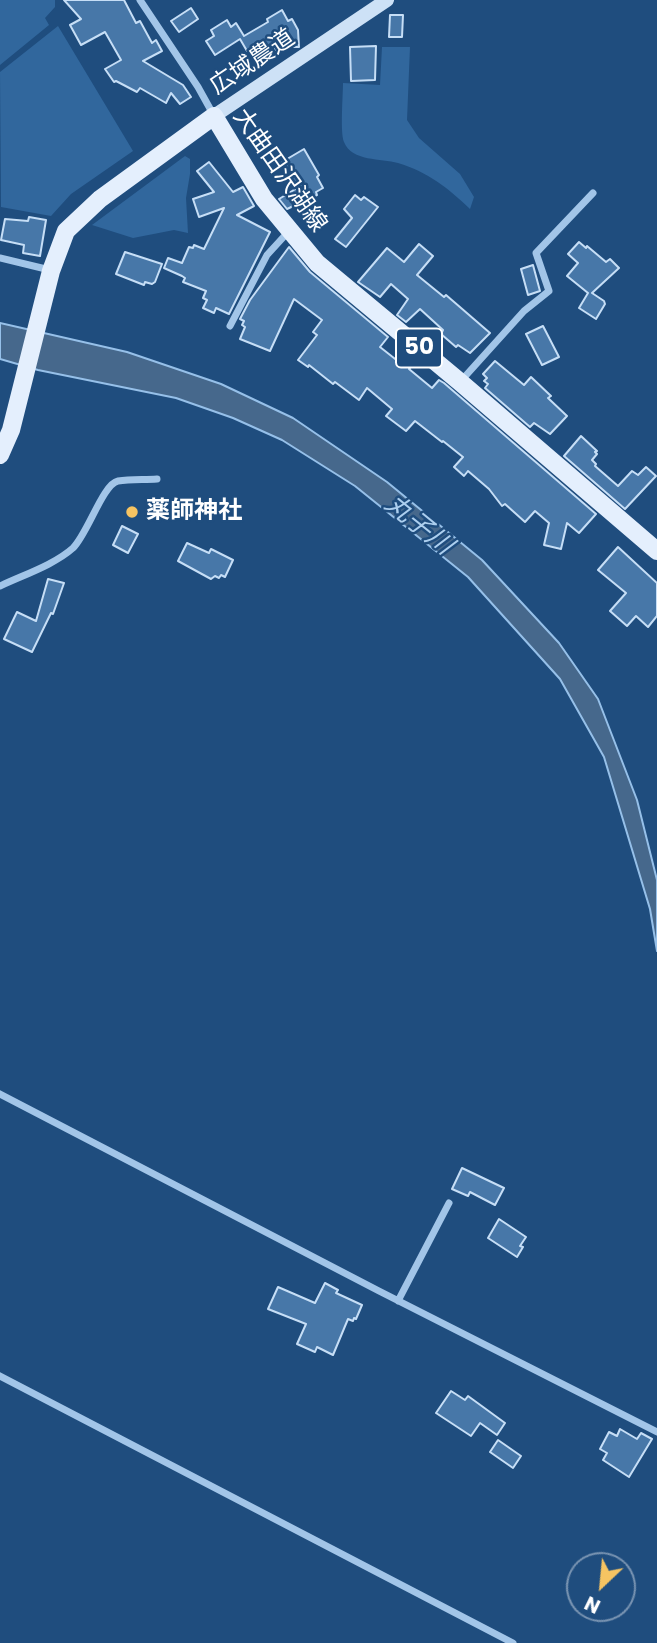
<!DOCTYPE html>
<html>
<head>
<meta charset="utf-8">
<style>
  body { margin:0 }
  #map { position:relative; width:657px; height:1643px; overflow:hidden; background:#1f4d7e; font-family:Poppins,sans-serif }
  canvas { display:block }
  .north { position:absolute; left:566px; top:1552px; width:70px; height:70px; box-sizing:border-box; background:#1f4d7e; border:2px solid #7994b2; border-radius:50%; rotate:206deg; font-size:19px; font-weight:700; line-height:28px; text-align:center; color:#fff }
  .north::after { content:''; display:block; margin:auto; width:24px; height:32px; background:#f6c462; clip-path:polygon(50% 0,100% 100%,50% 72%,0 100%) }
</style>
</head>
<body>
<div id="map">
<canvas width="657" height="1643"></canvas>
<div class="north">N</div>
</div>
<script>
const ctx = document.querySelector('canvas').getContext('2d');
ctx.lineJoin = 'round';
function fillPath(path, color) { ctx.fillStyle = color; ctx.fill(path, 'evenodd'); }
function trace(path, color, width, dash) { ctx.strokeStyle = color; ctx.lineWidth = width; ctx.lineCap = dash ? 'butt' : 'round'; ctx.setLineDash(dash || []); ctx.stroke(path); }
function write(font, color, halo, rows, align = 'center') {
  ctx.font = font + ' Poppins,"Noto Sans JP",sans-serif'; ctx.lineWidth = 5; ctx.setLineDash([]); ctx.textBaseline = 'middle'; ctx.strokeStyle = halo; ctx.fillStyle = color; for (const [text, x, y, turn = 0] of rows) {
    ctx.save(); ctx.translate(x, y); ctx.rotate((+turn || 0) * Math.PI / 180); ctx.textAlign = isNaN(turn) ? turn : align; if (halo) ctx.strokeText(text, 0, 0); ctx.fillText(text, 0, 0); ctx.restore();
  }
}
fillPath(new Path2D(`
  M0,0h55v7l-10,11 4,7 -49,40z
  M58,26l75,125 -62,43 -20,22 -50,-9 -1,-135z
  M382,47h28l-3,73 12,18 41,36 14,23 -4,12c-22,-21 -42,-37 -72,-46 -17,-5 -46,-1 -54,-21 -4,-9 -1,-47 -1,-59l37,2z
  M185,156l5,3v15l-4,24 2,35 -14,-3 -41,8 -41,-13z`), '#31679d');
const water = new Path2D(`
  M0,323l127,29 94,32 72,34 94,64 95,78 77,83 39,56 39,101 20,80v71l-7,-42 -46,-152 -44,-78 -92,-102 -113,-91 -73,-46 -49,-22 -57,-20 -138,-28 -38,-11z`);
fillPath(water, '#46688c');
trace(water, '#96c0e9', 2);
const building = new Path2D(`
  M64,0h60l12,23 4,-2 12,22 4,-3 6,11 -19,10 40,24 8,12 -11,7 -9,-11 -5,10 -26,-15 -3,4 -21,-11 -2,1 -9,-13 16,-9 -16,-28 -24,13 -11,-20 11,-6z
  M191,8l7,11 -19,13 -8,-11z
  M282,10l6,11 4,-2 6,11 1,17h-17l-6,3 -3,-6 -16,10 -4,-6 -6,3 -7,-12 -25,16 -9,-14 8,-5 -3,-6 16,-10 4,7 5,-4 8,13 24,-14 -1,-3z
  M390,15h13l-1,22h-13z
  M376,46l-1,34 -24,1 -1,-34z
  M304,149l15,26 -2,2 6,11 -7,4 1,3 -30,14 -8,-10 18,-11 -15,-26z
  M209,162l24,30 10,-5 11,19 -17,9 33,17 -41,82 -13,-6 -2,5 -11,-5 4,-8 -4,-2 3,-7 -23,-9 2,-4 -3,-2 -18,-8 4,-10 14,5 7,-16 4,1 1,-3 10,4 20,-41 -25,9 -6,-18 21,-7 -17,-21z
  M355,195l6,5 3,-3 14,10 -32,40 -11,-8 17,-21 -8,-9z
  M29,217l17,3 -6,36 -17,-3 1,-8 -23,-5 4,-21 23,2z
  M579,242l7,6 1,-2 19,16 4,-3 9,9 -27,25 12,8 1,3 -9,15 -17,-11 9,-15 -21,-17 11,-13 -10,-9z
  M419,244l14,12 -16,19 27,22 2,-2 44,38 -20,20 -12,-8 -2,2 -15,-13 2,-4 -23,-21 -14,13 -9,-7 11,-16 -17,-15 -11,13 -22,-15 29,-34 17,14z
  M289,247l21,25 78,65 -8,10 19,15 8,-10 9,9 -7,8 23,19 7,-8 5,3 152,131 -17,19 -12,-10 -6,26 -17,-4 5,-22 -14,-12 -10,11 -20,-18 -3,2 -13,-17 -21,-18 -4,5 -10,-9 9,-10 -20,-16 -1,1 -27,-21 -9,10 -20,-15 6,-7 -25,-21 -8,12 -24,-18 -2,2 -24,-19 -1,2 -10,-7 19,-25 -4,-3 9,-12 -28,-21 -24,52 -30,-12 5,-12 -3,-2 2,-4 -4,-2 10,-19z
  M125,252l37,12 -7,18 -3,2 -7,-2 -1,3 -28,-11z
  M533,265l7,26 -12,4 -7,-26z
  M543,326l16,31 -17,8 -16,-31z
  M495,361l29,24 7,-8 20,19 -3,2 19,18 -17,18 -16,-11 -4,4 -45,-39 3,-4 -4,-3 3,-3 -4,-4z
  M581,436l16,15 -2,1 2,2 -5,6 4,4 -1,2 23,20 14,-15 6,4 8,-8 10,9 -31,33 -61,-53z
  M122,526l16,8 -10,19 -15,-8z
  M187,543l22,10 2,-4 22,11 -8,17 -4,-2 -2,3 -4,-2 -4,3 -33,-18z
  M618,547l39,36v33l-9,11 -12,-11 -9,10 -17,-15 16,-18 -28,-23z
  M48,579l16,4 -11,31 -2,-1 -19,39 -28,-13 13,-27 19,9z
  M462,1168l42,20 -9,17 -25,-13 -2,4 -16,-7z
  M499,1219l27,18 -6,9 3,1 -6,10 -29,-19z
  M325,1283l13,7 -2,3 26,12 -6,14 -2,-1 -1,3 -5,-2 -15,36 -16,-8 -2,5 -18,-8 9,-20 -38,-15 10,-22 37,16z
  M451,1391l14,9 3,-4 37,27 -8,12 -17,-12 -9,13 -35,-23z
  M620,1429l17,10 4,-6 11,6 -23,38 -26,-17 4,-7 -7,-4 9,-17 8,4z
  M498,1440l23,16 -8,12 -23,-16z`);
fillPath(building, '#4777a8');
trace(building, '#c6def6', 2);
trace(new Path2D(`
  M140,0l58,87 15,27
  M0,258l50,12
  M230,326l37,-71 22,-24
  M460,382l64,-71 25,-20 -13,-38 57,-60
  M0,586c23,-11 54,-21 73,-38 15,-15 30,-64 45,-67 13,-2 27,-1 39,-2
  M0,1094l379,197 278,141
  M398,1301l51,-98
  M0,1376l513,267`), '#a2c5e8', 7);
trace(new Path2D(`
  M214,116l173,-116`), '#cde1f6', 14);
trace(new Path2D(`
  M0,455l11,-25 40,-159 15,-40 34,-32 114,-83 50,83 53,64 143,119 197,169`), '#e4effd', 18);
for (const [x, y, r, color] of [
  [132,512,7,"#f6c462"]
]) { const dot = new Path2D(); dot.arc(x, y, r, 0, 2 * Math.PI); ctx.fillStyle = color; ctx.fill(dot); trace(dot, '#1f4d7e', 2.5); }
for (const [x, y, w] of [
  [419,348,46]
]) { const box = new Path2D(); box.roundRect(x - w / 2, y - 19.5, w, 39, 5); ctx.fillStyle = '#1f4d7e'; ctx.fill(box); trace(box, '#fff', 2); }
write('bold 23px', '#fff', null, [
  ["50",419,348]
]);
write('24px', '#fff', '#1f4d7e', [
  ["広域農道",253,63,-34],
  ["大曲田沢湖線",279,171,55]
]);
write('bold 24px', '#fff', '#1f4d7e', [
  ["薬師神社",146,512]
], 'left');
write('italic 26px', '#adcfef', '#1f4d7e', [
  ["丸子川",418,526,39]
]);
</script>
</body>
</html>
